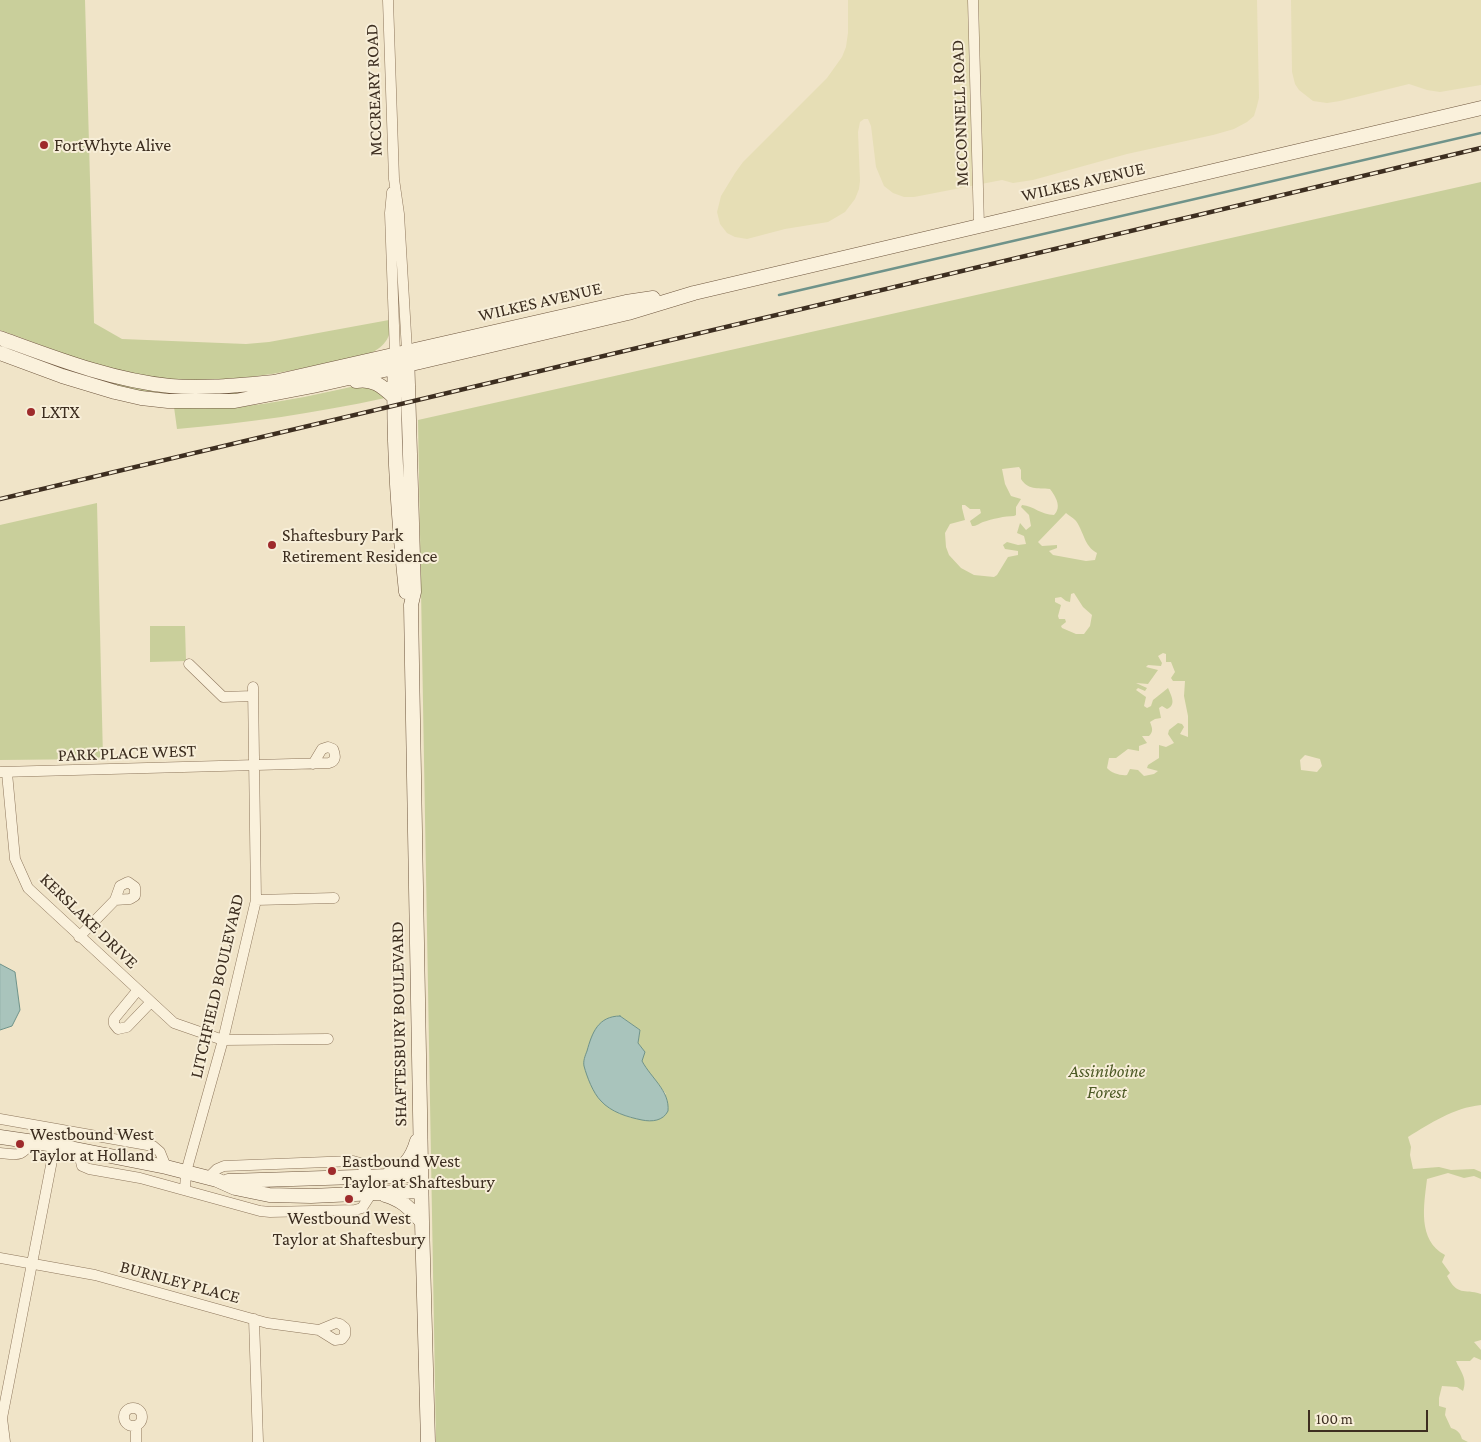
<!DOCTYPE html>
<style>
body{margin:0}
#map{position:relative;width:1481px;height:1442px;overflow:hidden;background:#f0e4c8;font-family:"Crimson Pro",serif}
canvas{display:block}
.scale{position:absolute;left:1308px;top:1410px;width:120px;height:22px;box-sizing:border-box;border:2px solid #3d2e20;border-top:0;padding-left:6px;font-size:15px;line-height:18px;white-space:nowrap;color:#3d2e20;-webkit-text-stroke:4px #f7eed8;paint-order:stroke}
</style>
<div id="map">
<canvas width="1481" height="1442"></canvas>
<div class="scale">100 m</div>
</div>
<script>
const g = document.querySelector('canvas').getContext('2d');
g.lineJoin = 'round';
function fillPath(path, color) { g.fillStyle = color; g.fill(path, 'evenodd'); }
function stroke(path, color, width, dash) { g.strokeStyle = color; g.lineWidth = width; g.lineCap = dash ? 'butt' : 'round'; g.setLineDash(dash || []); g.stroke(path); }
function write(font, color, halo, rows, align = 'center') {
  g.font = font + ' "Crimson Pro",serif'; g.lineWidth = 4; g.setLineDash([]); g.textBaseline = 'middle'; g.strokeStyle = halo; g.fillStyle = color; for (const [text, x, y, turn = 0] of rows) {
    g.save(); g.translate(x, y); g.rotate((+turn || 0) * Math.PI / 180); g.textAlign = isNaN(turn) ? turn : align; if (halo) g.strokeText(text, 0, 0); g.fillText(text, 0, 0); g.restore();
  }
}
fillPath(new Path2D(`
 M848,0H1257L1259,98L1257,106L1254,116L1247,122L1234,129L1213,135L1127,154L1033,180L1013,183L1002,180L914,197H904L893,193L884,186L876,167L871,126L868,119H864L860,122L858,132L860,181L859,189L855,199L845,212L828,222L785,229L747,239L735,237L727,233L720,224L717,212L721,196L735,173L743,162L827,78L842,57L846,47L848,33Z
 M1291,0H1481V85L1440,92L1427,90L1409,84L1340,101L1327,103L1313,101L1299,90L1295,84L1292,72Z`), '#e6deb5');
fillPath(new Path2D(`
 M0,0H85L94,323L122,339L246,344L269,342L389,320C393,336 385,346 371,353C295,370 220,390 141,376C93,367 46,346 0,330Z
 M1481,182V1105C1453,1108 1431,1123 1408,1137L1411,1147L1410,1155L1413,1169L1439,1167L1451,1170L1474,1169L1481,1172V1179L1474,1176L1464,1178L1448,1173L1427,1179C1424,1205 1417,1240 1445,1255L1442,1262L1450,1273L1447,1276C1458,1297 1463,1288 1481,1294V1340L1474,1342L1481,1350V1360L1474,1357L1470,1361H1456C1460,1371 1468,1378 1463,1391L1457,1387L1442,1386L1439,1398V1406L1446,1408L1445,1415L1451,1428C1457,1430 1460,1432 1462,1439L1468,1442H436L418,420ZM1019,467L1021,470V479C1028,490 1037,488 1050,489C1056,497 1062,507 1054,515C1041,515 1034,506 1022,505L1021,507L1029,515L1031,526L1026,530L1020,523L1017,533L1024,536L1026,544L1018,545L1007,542L1003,545L1005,549L1018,551V555L1008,557L997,575L994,577L974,575L961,568L949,555L946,547L945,533L950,524L965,520L962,508V505H965L970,509H980L981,513L970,521L972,526C977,526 978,524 983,522C992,519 1005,516 1014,516L1016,515V507L1021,499L1011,496L1005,484L1002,469ZM1066,513C1069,516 1074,518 1076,521C1084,532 1084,546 1097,553L1095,560L1086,561L1053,555L1049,551L1057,548V545L1042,546L1038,542ZM1074,593L1083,607L1092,615L1090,626L1084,634H1076L1062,628L1061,626L1066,622L1065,619H1059L1058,616L1061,605L1055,602V598L1061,597L1066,601L1070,602L1071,594ZM1163,653L1166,654V662H1171L1175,672L1171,678L1173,681H1185L1184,696L1188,716V737L1180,734L1184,727L1182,724L1178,723L1169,730L1168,734L1174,743L1166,747L1159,745V758L1148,765L1147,768L1158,771L1154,774L1144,776L1138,770L1130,769L1127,775C1121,776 1111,773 1107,768L1109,758H1116L1128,749L1139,751V746L1147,743L1142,736H1149C1154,731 1152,728 1150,722L1155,719L1161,718L1159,708L1162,706L1167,709C1177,705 1171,695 1168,688L1153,700L1151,706L1147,708L1144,706L1146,697L1136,690L1138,688L1145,691L1147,688L1136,683L1148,684L1158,670L1146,667L1148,665L1161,666L1162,663L1158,656ZM1305,755L1320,759L1322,766L1317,772L1301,770L1300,760ZM620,1016L640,1030L638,1043L642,1049V1061L646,1069L666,1094L632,1118C610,1111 602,1104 591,1084Z
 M0,343L73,370L261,388L249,394L183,397L118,388L0,349Z
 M364,384L380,392L385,398C316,413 247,423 177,429L174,407C238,413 301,398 364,384Z
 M97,503L103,759L0,760V525Z
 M150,626H185L186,661L150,662Z`), '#c9cf9b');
const water = new Path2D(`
 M0,964L15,972L20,1010L12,1026L0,1030Z
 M620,1016L640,1030L638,1043L645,1052L642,1061C651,1078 670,1091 668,1111C663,1121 652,1122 642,1120C627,1117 611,1112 601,1101C593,1093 587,1077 584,1066C583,1061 585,1056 587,1051C592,1033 598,1016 620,1016Z`);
fillPath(water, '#a9c4bc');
stroke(water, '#6f938a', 1);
stroke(new Path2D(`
 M779,295L1481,133`), '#6f938a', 2.5);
const street = new Path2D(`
 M388,0L394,179L399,214L407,351
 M973,0L979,226
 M392,192L390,213L395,354
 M189,664L223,697L253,696
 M1,772L329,763C336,761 336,756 333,749L328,747L322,749L313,764
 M7,773L15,859L28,888L174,1023L223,1040L328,1039
 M128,882L135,887V896L130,899L115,900L120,886Z
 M256,900L334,898
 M79,937L115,900
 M137,991L114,1019V1024L118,1029L127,1027L151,1002
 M0,1119L153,1146L160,1152L166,1167
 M78,1149L82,1166L89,1169L140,1178L260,1211L270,1212L355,1210L362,1208L371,1194
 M0,1153C19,1155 21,1157 33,1141
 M208,1178L217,1169L224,1166L353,1161L360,1163L370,1177
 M185,1190L186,1172L223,1040L256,900L253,687
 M0,1258L95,1275L267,1323L319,1330
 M254,1319L258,1442
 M336,1323L340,1324L345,1328V1335L342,1339L335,1340L319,1330Z
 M124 1417a9 9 0 1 1 18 0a9 9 0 1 1-18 0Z
 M136,1426V1442
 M5,1442L2,1418L55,1145`);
const secondary = new Path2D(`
 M0,338C55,358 111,380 170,386C204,389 239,385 274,382L626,302L653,298
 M407,351L414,592L411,605L412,664L422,1222L428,1442
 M0,353L62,376L115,392L141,398L168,401H235L313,386L420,362L628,313L694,293L1481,108
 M395,359C392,437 398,516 406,592
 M356,381C373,378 382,386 394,397
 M0,1137L55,1145L166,1167L217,1180L235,1188L269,1195L311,1196L421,1191
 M387,1175C404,1169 412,1158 417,1141
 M228,1181L421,1175
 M385,1195C403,1200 410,1209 422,1222`);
stroke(street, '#8d765c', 11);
stroke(secondary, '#6f573f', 15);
stroke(street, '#faf1dc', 10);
stroke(secondary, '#faf1dc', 14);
const rail = new Path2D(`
 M0,499L1481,148`);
stroke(rail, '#3d2e20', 4.5);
stroke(rail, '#f7eed8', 2.5, [8]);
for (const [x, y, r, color] of [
 [44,145,5,"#9e2a2b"],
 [31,412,5,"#9e2a2b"],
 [272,545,5,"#9e2a2b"],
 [20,1144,5,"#9e2a2b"],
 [332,1171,5,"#9e2a2b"],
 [349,1199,5,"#9e2a2b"]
]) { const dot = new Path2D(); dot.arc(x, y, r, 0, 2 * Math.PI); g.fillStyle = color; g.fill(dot); stroke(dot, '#f7eed8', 2); }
write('18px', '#3d2e20', '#f7eed8', [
 ["MCCREARY ROAD",374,90,-92],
 ["MCCONNELL ROAD",960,113,-92],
 ["WILKES AVENUE",1083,182,-13],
 ["WILKES AVENUE",540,302,-13],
 ["PARK PLACE WEST",127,753,-2],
 ["KERSLAKE DRIVE",89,921,44],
 ["LITCHFIELD BOULEVARD",217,986,-77],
 ["SHAFTESBURY BOULEVARD",399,1024,-91],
 ["BURNLEY PLACE",180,1282,15]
]);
write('18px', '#3d2e20', '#f7eed8', [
 ["FortWhyte Alive",54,145],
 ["LXTX",41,412],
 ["Shaftesbury Park",282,535],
 ["Retirement Residence",282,556],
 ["Westbound West",30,1134],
 ["Taylor at Holland",30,1155],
 ["Eastbound West",342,1161],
 ["Taylor at Shaftesbury",342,1182],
 ["Westbound West",349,1218,"center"],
 ["Taylor at Shaftesbury",349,1239,"center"]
], 'left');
write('italic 18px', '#4d5a26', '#f7eed8', [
 ["Assiniboine",1107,1071],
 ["Forest",1107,1092]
]);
</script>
